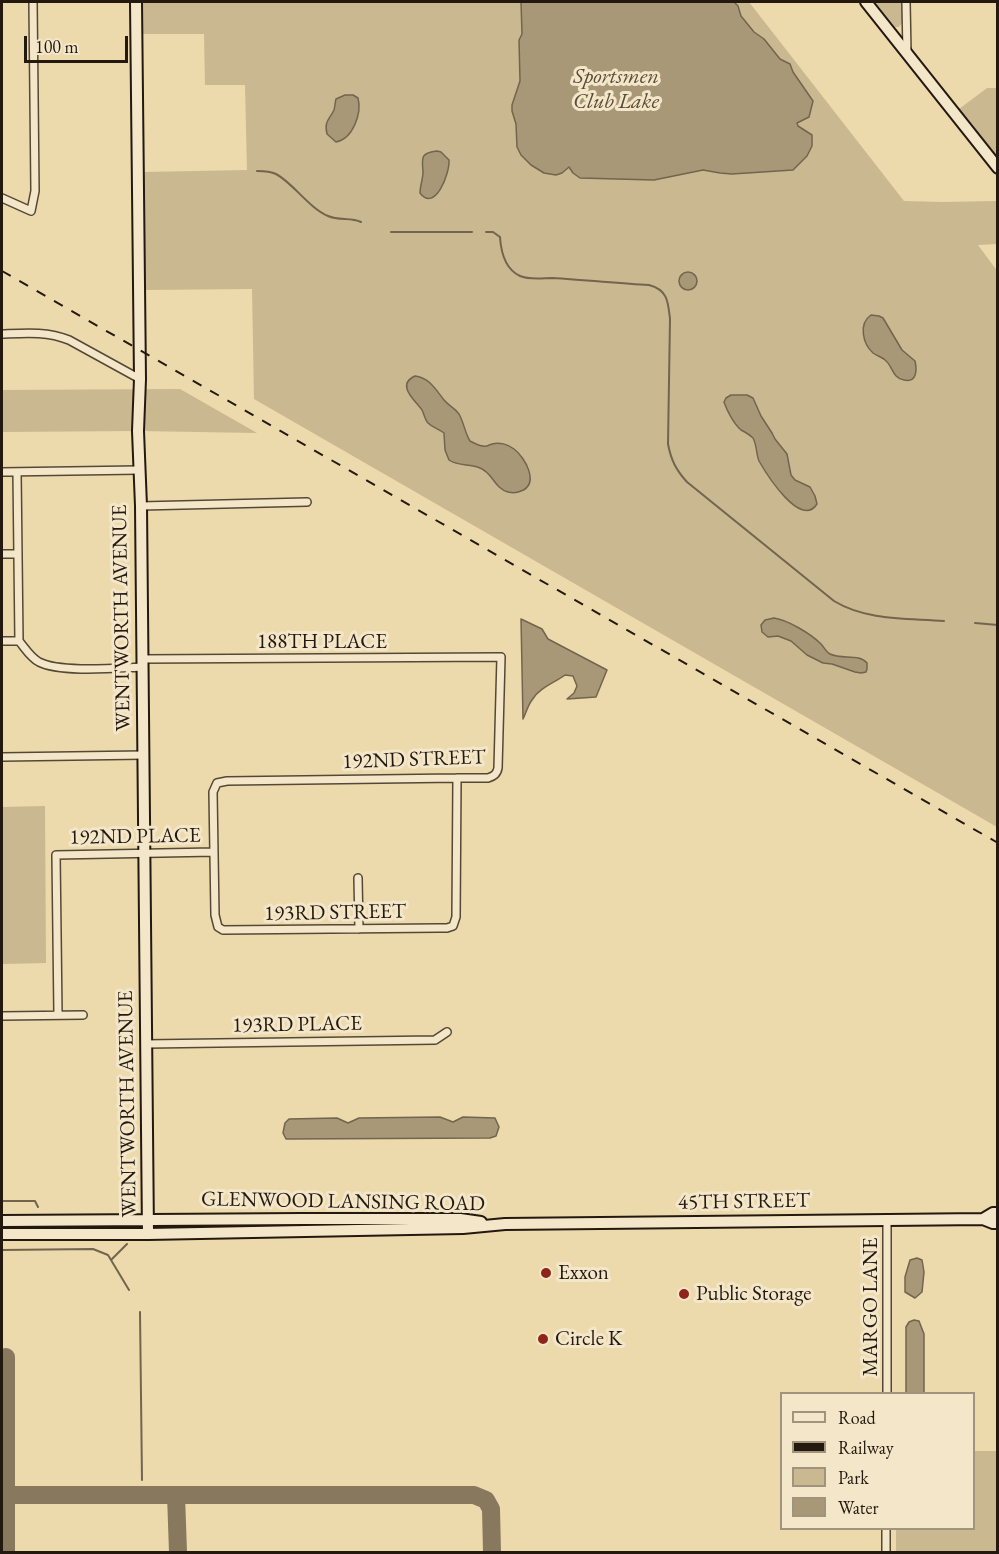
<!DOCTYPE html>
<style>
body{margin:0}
#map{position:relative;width:999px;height:1554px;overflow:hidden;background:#ecd9ac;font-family:"EB Garamond",serif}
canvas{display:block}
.frame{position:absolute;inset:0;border:3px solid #23190f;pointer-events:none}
.legend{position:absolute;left:780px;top:1392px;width:195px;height:138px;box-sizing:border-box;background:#f3e6c9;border:2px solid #a0947f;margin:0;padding:8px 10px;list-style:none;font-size:18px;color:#23190f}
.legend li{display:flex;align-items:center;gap:12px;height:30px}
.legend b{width:30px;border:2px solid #a0947f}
.scale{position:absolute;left:24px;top:36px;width:104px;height:27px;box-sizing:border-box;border:3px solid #23190f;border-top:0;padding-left:8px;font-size:18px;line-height:21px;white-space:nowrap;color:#23190f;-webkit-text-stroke:4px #f3e6c9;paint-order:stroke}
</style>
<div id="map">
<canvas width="999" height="1554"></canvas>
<div class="frame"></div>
<ul class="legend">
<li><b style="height:8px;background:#f3e6c9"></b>Road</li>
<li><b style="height:8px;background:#23190f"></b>Railway</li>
<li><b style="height:16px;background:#cab891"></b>Park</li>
<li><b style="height:16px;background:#a89877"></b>Water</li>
</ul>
<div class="scale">100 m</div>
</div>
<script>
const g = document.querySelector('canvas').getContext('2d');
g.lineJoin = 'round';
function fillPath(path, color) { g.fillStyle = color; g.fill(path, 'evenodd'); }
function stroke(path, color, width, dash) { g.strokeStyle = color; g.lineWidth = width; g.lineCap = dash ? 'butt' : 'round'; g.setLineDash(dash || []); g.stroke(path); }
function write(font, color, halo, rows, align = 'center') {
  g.font = font + ' "EB Garamond",serif'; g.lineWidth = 6; g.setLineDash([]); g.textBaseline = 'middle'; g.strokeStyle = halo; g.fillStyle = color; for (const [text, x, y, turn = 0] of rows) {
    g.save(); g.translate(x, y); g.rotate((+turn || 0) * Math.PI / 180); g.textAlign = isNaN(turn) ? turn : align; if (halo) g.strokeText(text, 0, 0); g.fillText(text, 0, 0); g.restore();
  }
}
fillPath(new Path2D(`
 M142,2H749L904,201L942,202L997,201V244L978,245L998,272L997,827L254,399L252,289L144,290L143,172L247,170L245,85H205L204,34H143Z
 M875,2H902V23L899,27H895Z
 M987,88H997V158L959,109Z
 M180,389L257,433L138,431L2,432V390Z
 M45,806L46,963L2,964V807Z
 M974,1451H997V1552H896V1529L974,1528Z`), '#cab891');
const water = new Path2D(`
 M521,2H734L738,6L741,16L754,32L764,39L780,59L790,64L793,72L813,101L809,117L797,123L798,126L812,135V146L807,156L793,170L732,174L720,173L703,170L654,180L580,178L573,173L569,167L562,173L556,175L544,173L531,165L521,155L517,147L516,124L512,111V105L520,81L519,40L522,34Z
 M345,95H353L358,98C362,113 353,139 336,142L327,134C324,121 329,120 334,110C335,106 335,103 336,99Z
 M437,151L441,152L449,160C450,173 435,213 420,193C420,186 423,179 423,172C422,158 420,153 437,151Z
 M679 281a9 9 0 1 1 18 0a9 9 0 1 1-18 0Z
 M871,315L879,316L883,318L902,350L915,361C917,370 917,383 904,380C892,378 893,366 885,360C882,357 877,356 873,353C863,344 858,324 871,315Z
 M415,376C430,378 436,390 444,400C449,406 455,408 459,414C464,423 465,433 470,441C474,443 479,446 483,446C488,447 488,445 492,444C499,442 508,444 514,449C525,457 540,484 521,491C517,493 512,493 508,492C495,489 492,472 480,468C470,463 459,467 449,460L445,450L444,433C439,429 433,428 428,423C425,420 424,414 422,410C416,401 395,385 415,376Z
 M731,395H747L753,398L761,416L772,433L775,439L787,454L791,475L795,480L810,487L815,496L817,504C801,529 767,475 759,461C756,454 757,445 753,438C750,435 745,432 741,430C734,424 727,411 724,402L726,398Z
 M774,618C788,620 811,634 821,644C824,647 826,652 830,654C842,660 859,653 867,663V669L866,672L861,673L855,672L832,664L823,663L807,655L791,641L778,636L768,637L762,632L761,625L765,620Z
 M521,619L542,629L548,639L607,670L596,697L567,699L574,693L577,686L573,676L565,675C554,683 539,688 532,700C528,705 526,713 523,719Z
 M440,1117L453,1122L463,1117L495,1118L499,1127L496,1136L490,1138L286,1139L283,1133L285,1123L289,1119L337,1118L348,1123L359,1118Z
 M917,1258L922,1260L924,1272L922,1292L915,1298L905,1292V1277L910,1260Z
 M914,1320L919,1321L924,1334V1393H906V1327L909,1322Z`);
fillPath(water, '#a89877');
stroke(water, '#73654d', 1.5);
stroke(new Path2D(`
 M257,171C263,171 270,171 276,174C293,183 309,208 328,216C339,221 351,217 361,222
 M391,232H472
 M486,232H493L500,237C501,253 505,269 520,276C529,280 543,278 552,278C585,280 617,283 649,285C668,290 668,302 670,319L668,444C671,460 676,470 687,482L834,601C867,621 907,618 944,621
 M975,623L998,625
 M2,1201H35L38,1207
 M2,1250L93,1249L108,1255L129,1290
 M112,1259L127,1244
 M140,1312L142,1480`), '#73654d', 2);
stroke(new Path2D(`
 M2,1495H474L486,1500L491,1509L492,1552
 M176,1495L178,1552
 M6,1552V1357`), '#88795e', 18);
const street = new Path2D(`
 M906,2L907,53
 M2,198L31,211L35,191L33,2
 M2,334C25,333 47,331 69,340L140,379
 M2,472L139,470
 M17,472L19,641
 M141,506L307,502
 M2,554H18
 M2,641H19C25,648 30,657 39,662C60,673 117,668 143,667
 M143,659L501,657L498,768C497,774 494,776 488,778H457L227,781L217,783L213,792L215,915L218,927L223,930L439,928H447L453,926L456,917L457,778
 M2,757L144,755
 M358,878L359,929
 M58,1015L56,855L214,852
 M2,1016L83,1015
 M146,1044L435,1040L447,1032
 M887,1394V1220
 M886,1552V1528`);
const secondary = new Path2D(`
 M136,2L140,379L138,431L141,506L148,1234
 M866,2L998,168
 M983,1219L993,1213H998
 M2,1221L302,1219H460L481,1222
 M2,1234H148L463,1228L505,1224L983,1219L993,1223H998`);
stroke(street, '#554936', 10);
stroke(secondary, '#23190f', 14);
stroke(street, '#f3e6c9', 7);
stroke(secondary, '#f3e6c9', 10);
stroke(new Path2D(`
 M2,271L998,843`), '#23190f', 2, [10, 10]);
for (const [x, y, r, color] of [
 [546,1273,6,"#8f2418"],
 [684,1294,6,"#8f2418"],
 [543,1339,6,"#8f2418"]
]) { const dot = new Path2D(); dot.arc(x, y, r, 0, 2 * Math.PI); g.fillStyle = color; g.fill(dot); stroke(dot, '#f3e6c9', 2); }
write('21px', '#23190f', '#f3e6c9', [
 ["WENTWORTH AVENUE",122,618,-91],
 ["188TH PLACE",322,642],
 ["192ND STREET",414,760,-2],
 ["192ND PLACE",135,837,-1],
 ["193RD STREET",335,913,-1],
 ["193RD PLACE",297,1025,-1],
 ["WENTWORTH AVENUE",128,1104,-91],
 ["GLENWOOD LANSING ROAD",343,1202,1],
 ["45TH STREET",744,1202,-1],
 ["MARGO LANE",871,1307,-90]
]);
write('21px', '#23190f', '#f3e6c9', [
 ["Exxon",558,1273],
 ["Public Storage",696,1294],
 ["Circle K",555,1339]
], 'left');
write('italic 22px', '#584c39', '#f3e6c9', [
 ["Sportsmen",616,77],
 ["Club Lake",616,102]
]);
</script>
